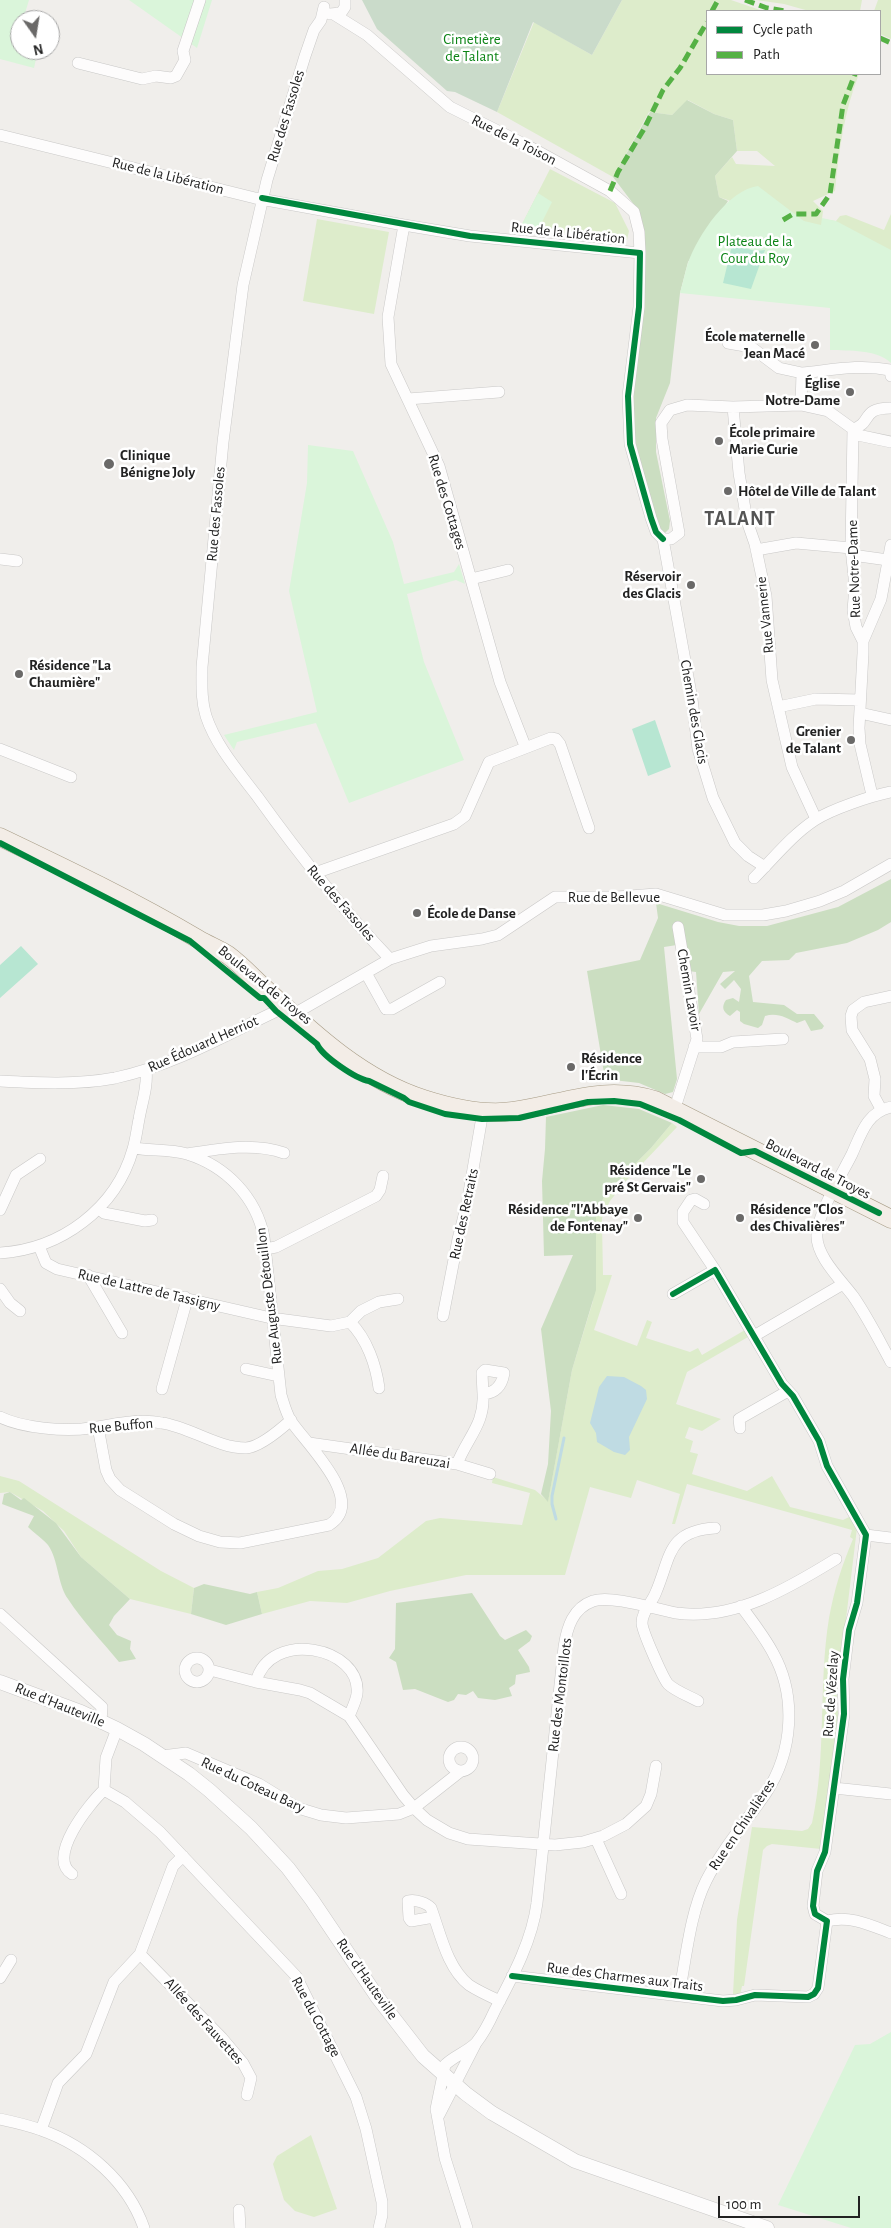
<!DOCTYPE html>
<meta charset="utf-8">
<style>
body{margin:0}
#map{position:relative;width:891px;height:2228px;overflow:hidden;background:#f0eeeb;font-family:"Alegreya Sans",sans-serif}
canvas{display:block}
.legend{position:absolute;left:706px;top:10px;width:175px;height:65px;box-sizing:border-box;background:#fff;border:1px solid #a7a7a7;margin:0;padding:6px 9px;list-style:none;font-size:15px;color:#222}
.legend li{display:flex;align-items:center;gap:10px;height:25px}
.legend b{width:25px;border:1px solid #a7a7a7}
.north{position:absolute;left:10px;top:10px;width:50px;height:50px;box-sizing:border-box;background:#fff;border:1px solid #a7a7a7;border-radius:50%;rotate:167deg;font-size:14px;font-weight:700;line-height:20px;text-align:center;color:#222}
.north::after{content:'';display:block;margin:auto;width:18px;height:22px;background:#6a6968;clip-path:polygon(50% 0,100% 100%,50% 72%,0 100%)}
.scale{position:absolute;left:718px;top:2196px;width:142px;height:22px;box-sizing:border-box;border:2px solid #222;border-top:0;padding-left:6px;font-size:15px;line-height:18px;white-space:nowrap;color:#222;-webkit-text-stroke:4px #fff;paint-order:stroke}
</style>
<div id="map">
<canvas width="891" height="2228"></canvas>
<ul class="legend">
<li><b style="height:6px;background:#00873e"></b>Cycle path</li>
<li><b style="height:6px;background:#55b145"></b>Path</li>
</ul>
<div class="north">N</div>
<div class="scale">100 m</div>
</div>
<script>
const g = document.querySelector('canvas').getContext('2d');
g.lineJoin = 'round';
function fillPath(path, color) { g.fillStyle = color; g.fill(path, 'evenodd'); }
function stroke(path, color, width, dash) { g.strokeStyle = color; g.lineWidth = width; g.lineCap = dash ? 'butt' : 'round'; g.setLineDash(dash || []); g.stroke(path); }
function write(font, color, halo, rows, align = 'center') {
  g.font = font + ' "Alegreya Sans",sans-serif'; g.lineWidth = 5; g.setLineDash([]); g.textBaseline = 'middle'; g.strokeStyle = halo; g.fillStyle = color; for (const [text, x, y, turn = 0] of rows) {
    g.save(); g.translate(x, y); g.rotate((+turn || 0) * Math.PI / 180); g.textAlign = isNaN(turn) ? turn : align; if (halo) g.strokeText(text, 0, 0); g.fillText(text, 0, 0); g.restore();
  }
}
fillPath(new Path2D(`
 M622,0H731L763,11H707V74H859C844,112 839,150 835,191L813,201L823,211L822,219L836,221L840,216L846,215L884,230L891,214V257L719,197L715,176L732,157L736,164L775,166L757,151H737L733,120L714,114L688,100L672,115L649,112L613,177L497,112L534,22L592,55Z
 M756,0H862L860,11H809L784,4Z
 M878,0H891V39L880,34V11H874Z
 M550,169L615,203L629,231L627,240L520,228Z
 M317,219L389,232L374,314L303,301Z
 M672,1123L677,1127L625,1182L610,1201L602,1218V1224L603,1275H612L594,1330L637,1346L647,1320L652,1322L646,1338L690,1352L698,1348L702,1355L745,1330L748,1337L687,1372L676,1404L721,1419L702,1431L689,1427L685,1438L693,1441L690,1452L698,1454L692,1474L747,1491L772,1476L790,1507L843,1520L851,1516L857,1528L835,1710L839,1711L821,1849L772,1844L767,1846L763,1850L744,1986H742L740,1995L733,1994L737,1920L752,1827L802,1831L808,1829L812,1823C827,1755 818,1686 829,1618C834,1590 842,1565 853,1539L850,1537L852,1530L687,1484L675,1524H672L680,1494L637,1480L631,1498L590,1487L565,1575H466L390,1591L347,1603L310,1601L262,1614L257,1592L278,1588L318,1571L342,1569L378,1558L426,1521L440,1518L522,1525L530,1493L492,1483L493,1477L535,1490L548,1501L572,1370L593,1301L596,1213L606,1193L651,1148Z
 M0,1476L19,1481L161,1571L194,1588L191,1614L130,1599L81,1557L64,1531L43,1511L10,1492L0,1493Z
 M311,2135L337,2209L314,2217L295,2211L284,2200L273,2164L277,2156Z`), '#ddeccb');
fillPath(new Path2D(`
 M687,100L714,114L733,120L737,151L715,176L719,197L728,201L688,262L680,293L670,383L656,418V452L670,521L669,529L665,533L660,529L639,462L632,422V397L643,314L635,206L613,177L650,112L672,115Z
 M891,879V922L878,930L847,943L796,953L789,960L762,961L749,976L753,1002L784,1005L797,1014H814L824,1026L822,1029L811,1031L805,1020L797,1023C787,1018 777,1012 765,1016L762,1025L758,1028L744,1024L740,1021V1012L737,1010L730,1016C723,1012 721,1007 726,1000L733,998L739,1002L741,989L734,980L725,989L720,984L735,971L723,972L699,1014L696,972L688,971L677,945L664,947L677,1079L673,1092L665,1094L639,1083L605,1079L587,971L640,960L658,918L656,903L718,922L739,926H767L838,907Z
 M603,1105L639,1109L672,1123L651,1148L606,1193L596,1213V1290L572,1370L548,1502L541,1494L548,1464L551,1411L541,1329L573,1255L544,1256L542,1181L545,1149L546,1117Z
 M10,1492L21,1500L24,1498L56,1523L81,1557L130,1599L114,1616L109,1625L117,1635L131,1641L130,1649L136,1659L119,1662C102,1641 83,1622 68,1599C57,1583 59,1561 48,1545C43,1539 34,1533 28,1527L34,1516L2,1504L4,1494Z
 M204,1584L250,1594L257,1592L262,1614L226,1625L191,1614L194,1588Z
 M472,1593L500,1636L505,1640L526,1630L532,1636L530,1641L518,1650L529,1667L530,1672L516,1675L515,1684L509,1688L512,1696L495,1700L478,1698L473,1691L466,1695L458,1694L454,1700L448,1702L415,1689L403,1690L396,1662L389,1658L395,1649L396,1603Z`), '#cbdec1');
fillPath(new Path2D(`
 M362,0H622L592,55L533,22L497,112L455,92L447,91L377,29Z`), '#cadbca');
fillPath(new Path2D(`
 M0,0H29L23,20H20V50H38L34,68L0,59Z
 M129,0H212L197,48Z
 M758,186L804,221L821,225L822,218L836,221L891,250V363C877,349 849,351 830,350V308L680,293C683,283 685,272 688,263C698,235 728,190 758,186Z
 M538,193L552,202L538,230L520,228Z
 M308,445L353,451L393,542L404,584L454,572L459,564L465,584L456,580L407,594L424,662L464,760L349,803L316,723L237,742L234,750L224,735L317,712L289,591L307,483Z
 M891,2032V2228H851L778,2205L855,2045L870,2044Z`), '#daf5da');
fillPath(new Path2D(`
 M732,245L756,251L765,250L751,289L723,283Z
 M655,720L671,767L648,776L632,729Z
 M21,946L38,964L0,998V965Z`), '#b7e6d2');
fillPath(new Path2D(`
 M607,1376L624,1377L641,1386L646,1390L647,1399L629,1437L630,1450L625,1455L614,1452L597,1442L596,1433L590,1423L599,1387Z`), '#bfdbe3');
stroke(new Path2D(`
 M556,1519L552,1504V1496L564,1438`), '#bfdbe3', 3);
const minor = new Path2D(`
 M324,7L321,20L314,30L305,56L267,180L243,285L223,442L202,667C202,684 201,700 206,716C216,746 238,771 257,796C298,853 341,908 390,959
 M330,14L341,13L345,7V0
 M335,15L367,35L450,107L530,147L610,191L634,212L639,232L640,253L639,307L628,396L630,444L651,518L656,532L663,539
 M78,63L142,79L156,76L171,78L176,76L185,60L183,51L200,0
 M0,135L255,198L404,225L470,236L640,253
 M404,225L388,317L391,364L439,466L500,682L525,746
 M728,343L751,347L779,368L802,373
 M408,399L499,392
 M801,405L802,373C832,370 860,364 890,370L891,376
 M733,407L739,473L747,521L755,544L766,596L772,680L792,767L816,819
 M853,429L851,548L855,587L853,610L856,627L863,641V653L859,728L860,744L872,795
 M853,434L891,442
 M663,539H671L679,533L662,439L661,423L670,410L687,405L733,407L801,405L828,411L853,429C873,423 860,408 891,408
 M663,539L692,699L698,749L713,798L735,843L748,856L765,867
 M756,550L796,543L851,548
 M852,555L888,560
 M0,559L17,561
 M471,579L508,570
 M863,641L881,599L891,545
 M778,707L816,699L860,700
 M860,713L891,720
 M0,749L71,777
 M315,873L454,824L465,816L489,762L551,738L556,739L560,744L589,828
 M754,878C774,858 792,835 815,820C832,809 871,796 891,792
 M366,973L386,1009H392L440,982
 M294,1014L390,959L431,946L482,939L498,935L555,897H617L656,894L725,915H763L786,911L820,901L844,891L891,864
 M694,1047H721L733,1042L783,1039
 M0,1081C38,1083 78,1085 115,1078C176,1065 229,1033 285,1007
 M891,1107C867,1112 861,1134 852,1154C842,1174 818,1213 817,1234C815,1255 841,1280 853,1296C867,1316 879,1340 891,1362
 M881,1109L874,1096L875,1079L870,1059L852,1030L851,1016L853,1010L864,1002L891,996
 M674,1111L697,1039L678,927
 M187,1154C217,1149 254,1142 284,1153
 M704,1204L695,1199L691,1200L683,1212V1222L715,1270
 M99,1209L104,1213L145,1221L152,1220
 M0,1210L16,1175L40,1159
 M39,1246L46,1263L57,1269L271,1318L331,1326L350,1322L361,1311L379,1302L398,1299
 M265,1249L276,1247L376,1196L380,1190L383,1176
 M0,1253C61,1249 116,1209 133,1149C136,1139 137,1129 139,1119C142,1102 148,1086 146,1070
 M88,1275L122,1333
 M0,1289L10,1303L20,1311
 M443,1316L458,1239L467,1204L483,1111
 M350,1322C367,1339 376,1365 379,1388
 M754,1336L843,1284
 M246,1369L278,1376
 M485,1370L504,1373C502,1385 496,1393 483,1394L482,1373Z
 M162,1389L186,1303L185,1297
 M0,1417C22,1428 66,1432 90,1428C114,1425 138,1418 162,1423C190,1427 217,1448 246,1448C260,1447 281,1429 291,1420
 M98,1427L106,1470L110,1479L120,1490L174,1524L199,1536L220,1542L240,1543L329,1525C368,1501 306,1444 291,1421C286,1413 284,1404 281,1395L264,1237C256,1197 226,1166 187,1154C170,1149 151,1151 134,1148
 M740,1428L739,1419L788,1391
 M309,1443L457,1464L490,1474
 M457,1464C467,1438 485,1424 483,1394
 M866,1535L891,1538
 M0,1614L102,1707L101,1721
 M185 1670a12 12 0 1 1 24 0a12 12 0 1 1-24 0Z
 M210,1670L256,1682L300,1690L310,1693L349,1716L403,1795L414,1808L427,1820L449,1833L468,1839L555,1845L583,1842L603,1836L626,1824L646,1806L651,1794L656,1766
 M256,1682C270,1628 362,1647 357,1694C356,1701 352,1709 349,1716
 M698,1701C689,1696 675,1691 668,1684C663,1678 642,1631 642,1623C642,1611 652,1603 656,1592C671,1557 667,1531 715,1528
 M117,1729L106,1758L104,1790L125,1802L160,1832L296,1976L356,2097L366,2129L382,2202V2215L379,2228
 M449 1759a12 12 0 1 1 24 0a12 12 0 1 1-24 0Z
 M162,1756L186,1753L259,1784L298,1808L321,1815L346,1818L399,1814L414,1808L461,1771
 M834,1788L891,1794
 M596,1839L621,1894
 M72,1874C46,1857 90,1803 104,1790
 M434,1917L411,1921L409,1918L408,1901C415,1899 427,1903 431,1908C440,1932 447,1968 469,1985C478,1991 489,1996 500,2001
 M827,1921C850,1915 870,1925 891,1933
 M140,1954L222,2038L243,2063L251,2078L247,2095
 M512,1976L723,2001L736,2000L755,1995L808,1997L814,1994L818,1988L827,1921L815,1914L813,1906L817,1871L825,1852L844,1714L843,1679L849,1630L857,1603L866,1535L827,1466L819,1441L793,1396L782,1384L715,1270L673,1294
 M0,1978L11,1960
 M679,1994C686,1959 690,1913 706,1881C722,1849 746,1822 766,1793C793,1752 797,1696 773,1653C764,1636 752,1621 741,1606
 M439,2115L475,2045
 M0,2119C14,2122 28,2125 41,2130C87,2146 128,2182 144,2228
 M41,2130L58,2083L86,2054L114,1982L140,1954L173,1866L183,1856
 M239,2210L240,2228
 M467,2228L445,2158L436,2109L445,2065C454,2056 467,2052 476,2043C484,2033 490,2021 495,2010C513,1976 532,1941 537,1903L564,1647C567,1627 573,1608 593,1601C612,1595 655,1609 676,1613C734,1621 789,1588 836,1559`);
const tertiary = new Path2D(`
 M0,1682L81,1712L117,1729L144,1744L189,1774L209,1790L251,1828L288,1868L312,1900L378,1998L423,2056L465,2093L492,2113L575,2161L767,2228`);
const primary = new Path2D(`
 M0,837C67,869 134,901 198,939C208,945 219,949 228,955C243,966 256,981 270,993C315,1035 364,1080 424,1099C452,1108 484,1115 513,1111C564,1104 602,1084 655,1100L891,1219`);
stroke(minor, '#c9c8c7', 12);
stroke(tertiary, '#c9c8c7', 15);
stroke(primary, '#a79c86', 19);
stroke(minor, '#fdfcfc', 11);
stroke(tertiary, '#fdfcfc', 14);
stroke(primary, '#f3ede7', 18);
stroke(new Path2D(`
 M745,0L767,8L785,11
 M712,11L718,0
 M880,38L891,43
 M610,191L618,172L644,129L663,90L680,68L707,22
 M783,220L793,214H816L830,194L843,105L855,74`), '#55b145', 5, [10, 5]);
stroke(new Path2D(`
 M262,198L470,236L640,253L639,307L628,396L630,444L651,518L656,532L663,539
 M0,843L190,941L260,998H264L276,1011L317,1044C322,1056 356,1079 369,1081L404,1098L409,1102L445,1114L482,1119L519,1118L588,1102L614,1101L640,1104L679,1120L741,1153L755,1151L879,1213
 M512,1976L723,2001L736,2000L755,1995L808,1997L814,1994L818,1988L827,1921L815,1914L813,1906L817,1871L825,1852L844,1714L843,1679L849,1630L857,1603L866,1535L827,1466L819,1441L793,1396L782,1384L715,1270L673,1294`), '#00873e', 6);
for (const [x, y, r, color] of [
 [815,345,5,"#6a6968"],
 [850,392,5,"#6a6968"],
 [719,441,5,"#6a6968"],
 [109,464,6,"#6a6968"],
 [728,491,5,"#6a6968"],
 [691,585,5,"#6a6968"],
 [19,674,5,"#6a6968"],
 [851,740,5,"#6a6968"],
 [417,913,5,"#6a6968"],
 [571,1067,5,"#6a6968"],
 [701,1179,5,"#6a6968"],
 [638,1218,5,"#6a6968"],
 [740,1218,5,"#6a6968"]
]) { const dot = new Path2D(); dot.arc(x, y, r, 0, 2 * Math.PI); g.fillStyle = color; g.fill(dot); stroke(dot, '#fff', 2); }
write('15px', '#0c8416', '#fff', [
 ["Cimetière",472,39],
 ["de Talant",472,56],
 ["Plateau de la",755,241],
 ["Cour du Roy",755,258]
]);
write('15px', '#222', '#fff', [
 ["Rue des Fassoles",286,116,-73],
 ["Rue de la Toison",514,140,27],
 ["Rue de la Libération",168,176,14],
 ["Rue de la Libération",568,233,6],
 ["Rue des Cottages",447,502,73],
 ["Rue des Fassoles",216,514,-85],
 ["Rue Notre-Dame",854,569,-92],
 ["Rue Vannerie",765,615,-96],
 ["Chemin des Glacis",694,712,80],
 ["Rue de Bellevue",614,897],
 ["Rue des Fassoles",341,903,49],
 ["Boulevard de Troyes",265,985,39],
 ["Chemin Lavoir",689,990,80],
 ["Rue Édouard Herriot",203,1044,-24],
 ["Boulevard de Troyes",818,1169,27],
 ["Rue des Retraits",464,1214,-78],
 ["Rue de Lattre de Tassigny",149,1290,13],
 ["Rue Auguste Détouillon",269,1296,-97],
 ["Rue Buffon",121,1426,-5],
 ["Allée du Bareuzai",400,1456,9],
 ["Rue de Vézelay",831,1694,-86],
 ["Rue des Montoillots",560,1695,-83],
 ["Rue d'Hauteville",60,1705,22],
 ["Rue du Coteau Bary",253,1785,25],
 ["Rue en Chivalières",742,1825,-56],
 ["Rue des Charmes aux Traits",625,1977,7],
 ["Rue d'Hauteville",367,1979,55],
 ["Rue du Cottage",316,2017,62],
 ["Allée des Fauvettes",204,2021,48]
]);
write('bold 15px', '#222', '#fff', [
 ["École maternelle",805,336,"right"],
 ["Jean Macé",805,353,"right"],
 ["Église",840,383,"right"],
 ["Notre-Dame",840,400,"right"],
 ["École primaire",729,432],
 ["Marie Curie",729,449],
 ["Clinique",120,455],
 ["Bénigne Joly",120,472],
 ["Hôtel de Ville de Talant",738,491],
 ["Réservoir",681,576,"right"],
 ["des Glacis",681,593,"right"],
 ["Résidence \"La",29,665],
 ["Chaumière\"",29,682],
 ["Grenier",841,731,"right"],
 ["de Talant",841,748,"right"],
 ["École de Danse",427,913],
 ["Résidence",581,1058],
 ["l'Écrin",581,1075],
 ["Résidence \"Le",691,1170,"right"],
 ["pré St Gervais\"",691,1187,"right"],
 ["Résidence \"l'Abbaye",628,1209,"right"],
 ["de Fontenay\"",628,1226,"right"],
 ["Résidence \"Clos",750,1209],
 ["des Chivalières\"",750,1226]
], 'left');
g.letterSpacing = '1px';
write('bold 20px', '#555', '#fff', [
 ["TALANT",740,519]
]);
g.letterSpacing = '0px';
</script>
